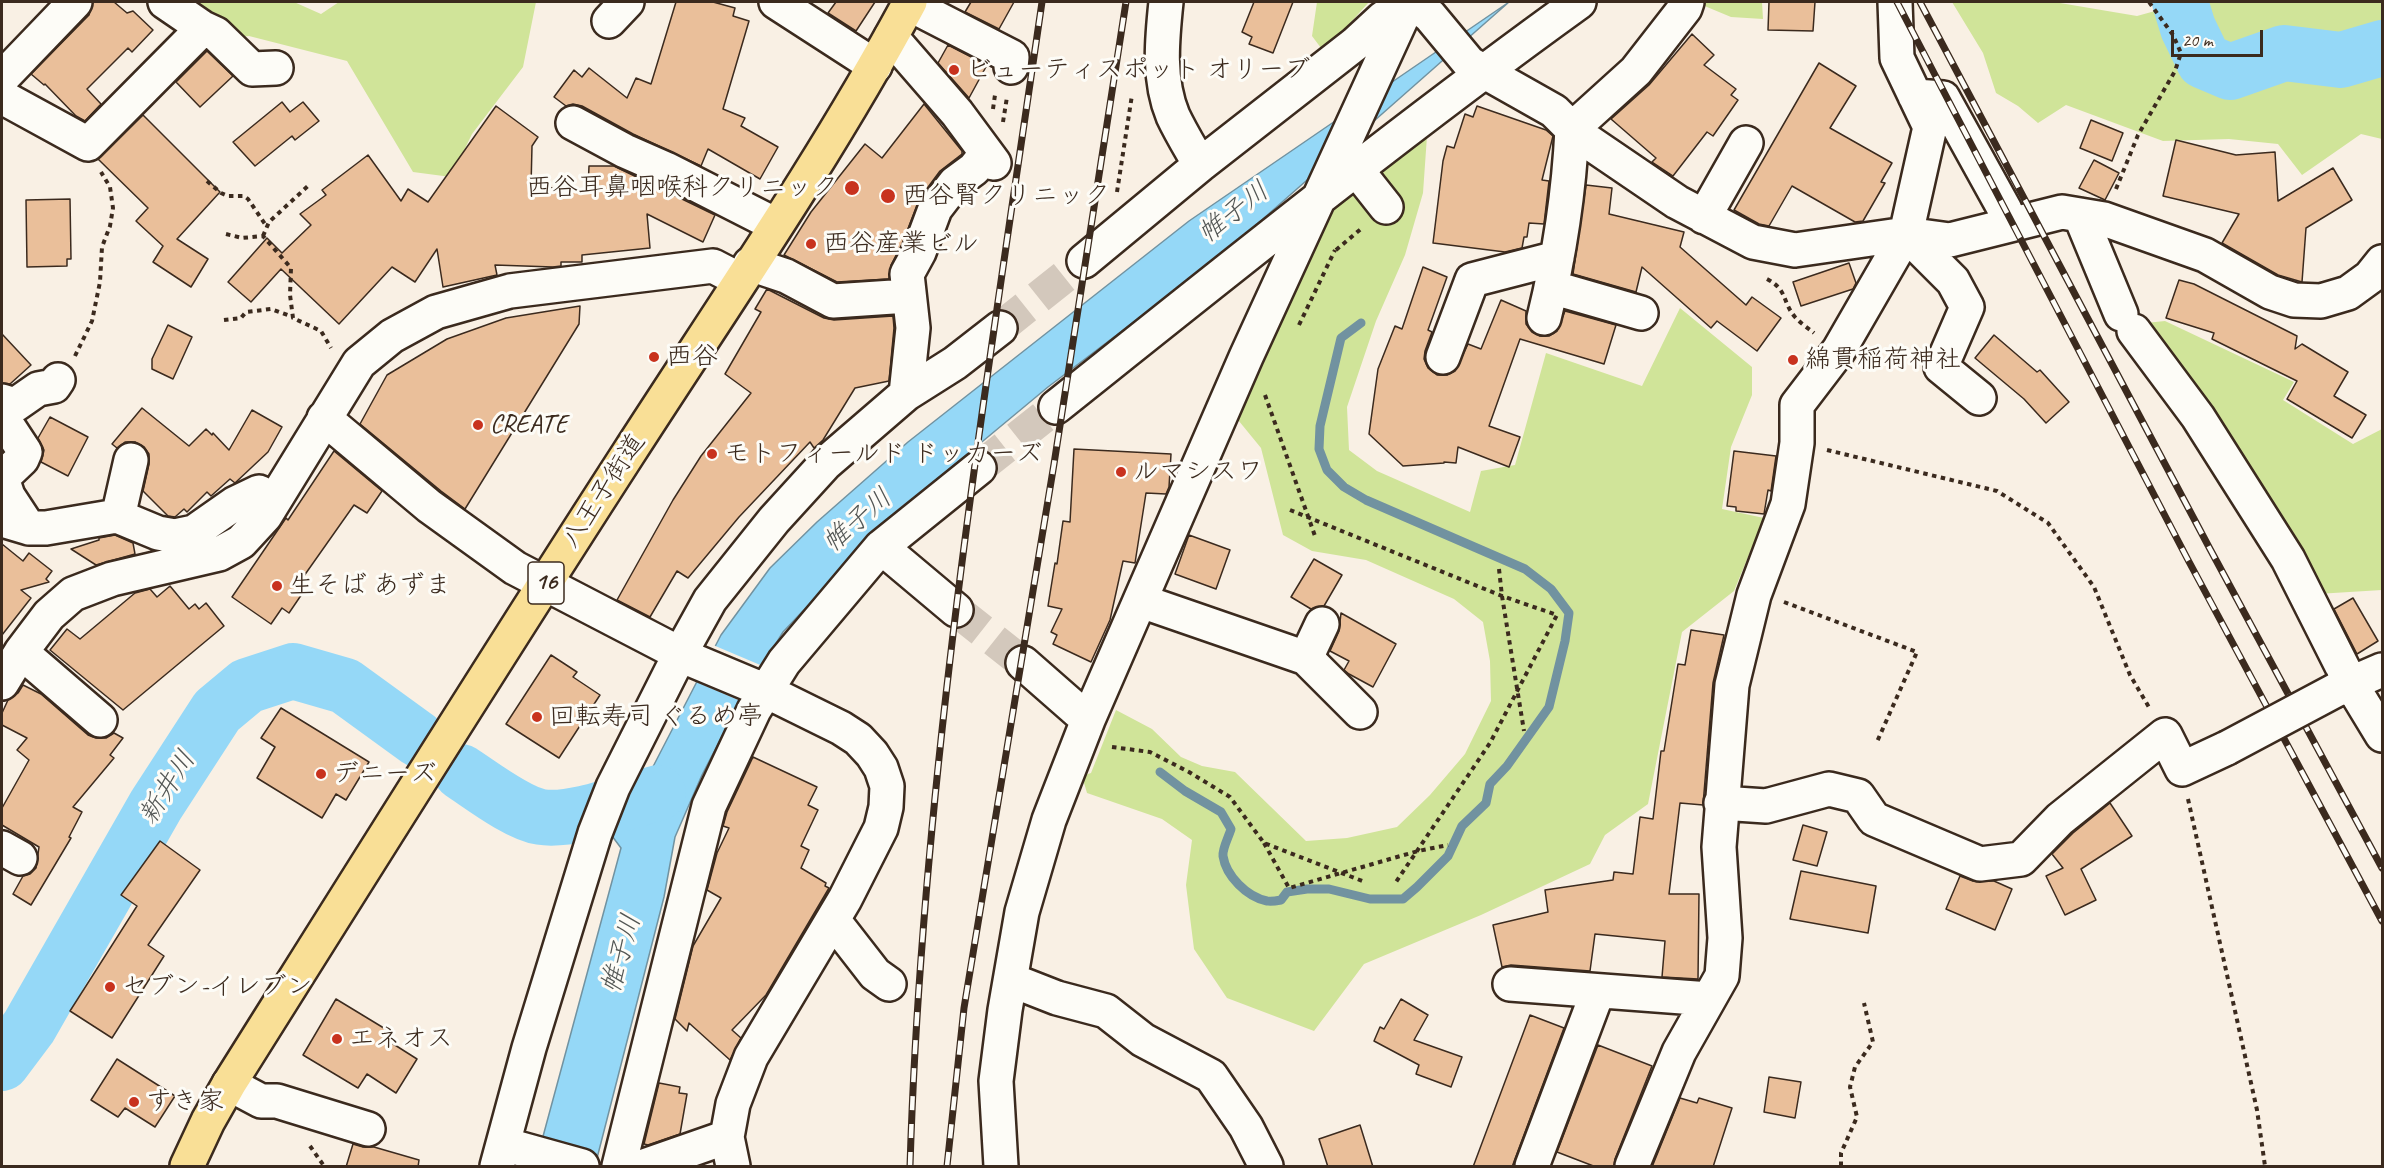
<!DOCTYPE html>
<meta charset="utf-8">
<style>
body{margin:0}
#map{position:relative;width:2384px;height:1168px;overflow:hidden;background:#f9f0e4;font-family:Caveat,sans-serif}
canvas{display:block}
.frame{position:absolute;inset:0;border:3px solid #3b2a1e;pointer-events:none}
.scale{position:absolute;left:2171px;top:30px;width:92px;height:27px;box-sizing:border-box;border:3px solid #3b2a1e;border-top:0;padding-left:8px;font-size:18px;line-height:21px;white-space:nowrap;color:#3b2a1e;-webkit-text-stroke:4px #fdfcf7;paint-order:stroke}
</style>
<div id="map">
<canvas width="2384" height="1168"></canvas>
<div class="frame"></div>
<div class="scale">20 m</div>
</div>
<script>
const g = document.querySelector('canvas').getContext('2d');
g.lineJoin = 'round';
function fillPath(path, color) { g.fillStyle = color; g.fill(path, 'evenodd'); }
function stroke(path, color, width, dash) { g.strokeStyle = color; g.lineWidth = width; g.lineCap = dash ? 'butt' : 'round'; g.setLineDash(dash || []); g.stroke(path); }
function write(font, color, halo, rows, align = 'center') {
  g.font = font + ' Caveat,"Klee One",sans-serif'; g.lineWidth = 6; g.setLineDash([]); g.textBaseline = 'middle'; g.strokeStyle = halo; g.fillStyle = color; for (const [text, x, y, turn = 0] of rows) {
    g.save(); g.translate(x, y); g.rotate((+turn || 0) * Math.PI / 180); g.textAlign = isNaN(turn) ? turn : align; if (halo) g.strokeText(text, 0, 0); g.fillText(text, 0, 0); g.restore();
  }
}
fillPath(new Path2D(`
 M145,2H294L321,14L339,2H536L523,67L472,134L451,177L413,172L347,61L249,36L206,41L177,34Z
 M1317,2H1369L1324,52L1312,36Z
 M1695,2H1762L1763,19L1731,17Z
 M1952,2H2054L2137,16L2155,11L2158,2H2382V139L2361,134L2302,175L2278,144L2229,139L2163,141L2066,105L2038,123L2018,106L1996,93L1983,53Z
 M1427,136L1423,193L1405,255L1376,321L1347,407L1349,450L1377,471L1470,512L1481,471L1515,465L1546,353L1642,386L1680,308L1752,367V395L1731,447L1722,509L1764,518L1734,591L1682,632L1648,804L1605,835L1590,864L1481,915L1364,964L1314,1031L1227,998L1194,949L1186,885L1192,840L1162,819L1087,793L1082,776L1091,773L1116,710L1152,729L1181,757L1202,766L1235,772L1306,841L1347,838L1397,827L1430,795L1465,754L1491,701L1490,661L1483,622L1454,599L1366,560L1312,551L1283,535L1261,448L1234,415L1328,209Z
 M2165,321L2294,382L2283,400L2353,444L2382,429V590L2317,594L2146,323Z`), '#d0e499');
const water = new Path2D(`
 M1509,2L1222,255L1048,387L912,500L887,522L783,632L737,707L702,775L675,837L664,897L595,1166H535L621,848L609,832L627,784L643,786L721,635L770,568L817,522L908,442L1189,221Z`);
fillPath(water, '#95d8f7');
stroke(water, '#7192a0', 1.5);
fillPath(new Path2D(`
 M713,645L765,667L743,702L694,681Z`), '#f9f0e4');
stroke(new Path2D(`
 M1160,772L1185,791L1221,812L1231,829C1229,836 1222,849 1223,856C1226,876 1247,897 1267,901C1271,902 1276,901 1281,900L1287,892L1307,889H1329L1370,899H1403L1417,887L1448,856L1462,826L1486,803L1490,784L1507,766L1549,707L1565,641L1569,613L1551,589L1525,569L1366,500L1344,487L1327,470L1319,449L1320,426L1341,338L1361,323`), '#7192a0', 9);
stroke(new Path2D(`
 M2180,2L2188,28L2204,61L2230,72L2284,53L2341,60L2382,48
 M461,772C481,785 517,813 541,817C572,822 627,801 658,793
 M2,1063L29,1027L156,805L217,711L247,686L293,671L345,686L418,739`), '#95d8f7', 56);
const building = new Path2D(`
 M93,2H114L127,13L133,11L153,30L132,52L128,48L87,89L101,104L85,121L76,116L45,84L44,85L31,74L89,15Z
 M676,2H713L735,8L733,16L749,21L723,109L745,118L741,126L778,147L760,179L708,149L701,166L633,134L582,106L573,104L566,106L554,97L574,70L582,77L589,68L627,98L636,78L651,84Z
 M836,2H875L856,31L828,13Z
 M971,2H1014L999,29L965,12Z
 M1254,2H1293L1273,53L1249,44L1252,37L1242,32Z
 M1769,2H1815L1813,31L1768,30Z
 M1692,34L1714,55L1704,65L1736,89L1731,95L1738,100L1713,136L1707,132L1673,176L1652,162L1656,158L1611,119L1649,85Z
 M948,45L987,65L969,98L938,63Z
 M207,51L233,76L200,107L176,82Z
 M1819,63L1856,86L1830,128L1892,163L1881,182L1885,183L1863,221L1855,222L1792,186L1769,226L1759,224L1734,210Z
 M282,102L290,112L303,102L319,121L295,140L292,136L255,166L233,142Z
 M924,104L962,151V154L940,171L920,198L902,244L891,265L889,279L837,282L784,255L811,212L865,144L882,158Z
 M496,106L538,137L532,146L531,187L588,189L589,166H614L715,215L703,242L647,214L650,248L582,255V262H561V266L553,267L495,265L497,275L443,287L437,249L415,282L392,267L339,324L281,269L251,302L228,282L267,238L282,253L311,225L300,214L326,195L322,190L368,155L401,201L408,189L428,202Z
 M1477,106L1546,130L1553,136L1542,180L1549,181L1544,224L1529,223L1527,237H1524L1522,248L1505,252L1433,243L1443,161L1447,146L1454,148L1465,114L1473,117Z
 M143,115L220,192L177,239L208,259L191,287L153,262L163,246L136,221L148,208L98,159Z
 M2091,120L2123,133L2112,161L2080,148Z
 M2176,140L2236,155L2275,152L2278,201L2333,168L2352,200L2306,228L2302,282L2278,275L2222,243L2239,214L2163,196Z
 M2094,160L2119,173L2105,200L2079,188Z
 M1586,185L1612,188L1609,214L1684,232L1680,247L1746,305L1752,297L1781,318L1757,351L1717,321L1711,328L1642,267L1636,292L1573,274Z
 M70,199L71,259H67V266L27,267L26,200Z
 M1849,263L1856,283L1853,289L1801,306L1793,282Z
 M1423,267L1447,277L1428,330L1432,332L1425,351L1424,359L1428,368L1437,375H1447L1455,371L1468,344L1481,349L1501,300L1526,311V324L1532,332L1540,336H1549L1557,331L1565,311L1616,325L1604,364L1520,339L1489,426L1520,437L1509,467L1458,447L1456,463L1444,462V463L1403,466L1369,434L1378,369L1395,326L1402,329Z
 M2179,280L2194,284L2297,336L2295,349L2302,344L2348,372L2334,396L2366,415L2352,438L2287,399L2297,381L2212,339L2214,333L2166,318Z
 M767,289L824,318L834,320L893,316L894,328L889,381L855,388L823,440L814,448L810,442L739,517L688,578L677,571L650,617L617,600L673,500L701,456L751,393L725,374L761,312L755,309Z
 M580,306L579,324L465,509L441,491L360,424L387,375L447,339L506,318Z
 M168,325L192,337L173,379L152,369V359Z
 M2,334L31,365L10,384L2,383Z
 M1994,335L2037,372L2040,370L2069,402L2046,423L2024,399L1975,358Z
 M142,408L189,446L206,429L212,435L213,433L229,450L252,410L282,427L268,452L235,483L230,479L211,496L207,492L187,512L184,509L175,517L168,516L143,491L149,464V454L144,447L135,442H125L117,448L112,444Z
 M50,417L88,437L68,476L41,462L44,450L38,438Z
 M1074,449L1171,454L1169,487L1166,494L1146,493L1135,563L1123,561L1110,620L1091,662L1053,644L1057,635L1051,632L1062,609L1048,606L1055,563L1057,564L1063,521L1070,522Z
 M334,451L382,491L367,513L354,505L299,583L306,588L289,613L282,608L271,624L232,597L286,518L288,520Z
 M1734,451L1776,456L1771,491L1768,490L1764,514L1736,511V507L1727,506Z
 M115,535L133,543L135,554L96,565L71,549L99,540V538Z
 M1189,535L1230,550L1216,589L1175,574Z
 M2,544L23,561L29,553L52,571L46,579L49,582L21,590L31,598L2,635Z
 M1314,559L1342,575L1324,606L1311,609L1291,597Z
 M170,586L189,609L195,604L199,609L206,603L224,626L123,710L50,650L67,629L80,639L135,593L150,589L157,597Z
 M2353,598L2378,641L2357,654L2334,609Z
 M1341,613L1396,644L1373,687L1349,674L1344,670L1349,661L1330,651L1339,631Z
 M1691,630L1724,635L1713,683L1703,805L1680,803L1669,894H1699L1698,979L1662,977L1665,941L1595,934L1590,971L1511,965L1502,967L1493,925L1548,912L1545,890L1613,880L1614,872L1633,874L1640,817L1653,819L1661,751H1664L1678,664L1685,665Z
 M551,655L577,672L573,677L600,695L559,758L506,724Z
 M23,685L41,694L88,735L96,738H106L114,733L123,738L110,755L114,758L73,807L82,812L69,837L71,838L31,905L13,894L23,876L30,874L36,868L39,847L2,825V808L29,760L17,750L27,738L2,725V713L8,700L18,693Z
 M281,708L369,762L346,800L336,794L322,818L257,778L275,747L261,738Z
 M753,757L817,787L808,805L818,810L801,846L809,850L801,868L826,883L825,886L829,888L766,995L732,1030L741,1038L730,1060L689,1023L687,1031L675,1019L693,946L721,898L707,890L717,853L729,828L723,826L727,812Z
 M2110,803L2132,836L2081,869L2096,900L2065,915L2046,876L2063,868L2052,854L2073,833Z
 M1803,825L1827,832L1817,866L1793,860Z
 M160,841L200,870L148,945L164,956L112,1038L70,1011L137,906L121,895Z
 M1801,871L1876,886L1868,933L1790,919Z
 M1960,876L1973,881H1994L2012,889L1995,930L1946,909Z
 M336,999L392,1033L387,1040L417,1059L396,1093L367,1074L358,1088L303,1055Z
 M1401,999L1428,1015L1414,1040L1462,1057L1451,1087L1416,1074L1419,1065L1374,1041L1380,1027L1384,1029Z
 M1530,1015L1564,1028L1512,1167H1473Z
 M1598,1045L1652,1066L1615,1159L1614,1167H1596L1557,1152Z
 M117,1059L175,1096L155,1127L125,1108L118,1117L91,1100Z
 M1769,1077L1801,1082L1795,1118L1764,1112Z
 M659,1083L680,1087L679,1093L687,1094L680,1134L648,1145L644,1144Z
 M1680,1098L1697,1103L1699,1098L1732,1108L1713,1167H1652Z
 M1360,1125L1373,1167H1328L1319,1139Z
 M353,1144L363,1147H374L419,1160L418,1167H346Z`);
fillPath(building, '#eabf9a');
stroke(building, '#3b2a1e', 1.5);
stroke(new Path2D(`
 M1000,328L1084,261
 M979,468L1056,407
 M956,610L1023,663`), '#d3c8bc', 33, [33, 16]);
const minor = new Path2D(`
 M165,2L203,28L216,34L252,69L276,68
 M776,2L875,66
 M1166,2C1162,40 1158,80 1173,116C1181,133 1191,149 1200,165
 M1413,2L1430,16L1469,63L1554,111L1577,134L1677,202L1753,242L1795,250L1906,234L1950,240L2062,212L2104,219L2205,255L2270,292L2294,300L2321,301L2348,293L2370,277L2382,262
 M909,4L1012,57L1011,67
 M609,21L627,2
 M891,37L957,113L994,163
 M2,78L75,2
 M1915,96L1943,98L2005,210
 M2,97L88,144L203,28
 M573,123L625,151L666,169L776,225
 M1356,169L1386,207
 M2080,215L2121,314
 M1704,217L1746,143
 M1906,234L1953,281L1967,307L1941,367L1979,398
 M1084,261L1200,165L1355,44L1382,19L1406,2
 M750,264L786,276L833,301L908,296
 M1551,287L1641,313
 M1544,318C1559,257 1569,193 1572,129L1636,71L1685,8L1687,2
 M2134,331L2198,417L2288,559L2351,684L2382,735
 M1443,357L1472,280L1557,258
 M906,394L913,328L907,274L919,252L935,209L955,183L974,169L986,154
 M2,401L15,405L38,389L54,386L58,380
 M1056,407C1229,269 1400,131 1579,2
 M2,417L25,452L22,459L2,478L8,496L29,528
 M324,418L429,506L515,568L692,660L766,691L841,728L858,739L872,754L881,768L887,786L886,807L881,828L845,899L751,1057L733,1104L727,1137L733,1166
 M118,517L131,460
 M2,520L29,528H46L117,516L158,533L175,536L194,532L234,504L259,492L274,500
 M881,547L956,610
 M1141,601L1306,658L1360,712
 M21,652L100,720
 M1306,658L1322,624
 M1023,663L1088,720
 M2,683L21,652L49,615L73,594L112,579L219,554L241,542L265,516L359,363L392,336L436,312L510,291L713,266L740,280
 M2336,690L2382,670
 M1721,803L1766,806L1829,789L1858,796L1874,819L1980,864L2021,859L2060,819L2165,735L2182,769L2227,748
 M2,848L20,858
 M833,920L875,974L889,984
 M1011,980L1057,998L1106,1011L1143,1040L1211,1076L1246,1127L1266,1166
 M1510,984L1709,999
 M229,1084L261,1101H277L368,1129
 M503,1144L582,1166
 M497,1166L529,1048L595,833L613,787L680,654L710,600L774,520L826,463L906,394L955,363L1000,328
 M619,1166L709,806L754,710L784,662L881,547L979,468
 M644,1166L727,1137
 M1001,1166L996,1081L1005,1010L1022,912L1049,820L1088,720L1246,357L1409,2
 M1532,1166L1598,991
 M1632,1166L1679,1052L1722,976L1725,938L1719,847L1732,685L1754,595L1788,504L1797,443V405L1839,350L1906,234L1930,127L1897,58L1895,2`);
const highway = new Path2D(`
 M187,1166L208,1121L229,1084C361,874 493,663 628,454C724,305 826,158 910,2`);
stroke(minor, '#3b2a1e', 38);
stroke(highway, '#3b2a1e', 38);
stroke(new Path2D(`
 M993,109L995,95H997
 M1003,122L1007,97
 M207,181L221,193L228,196H244L248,199L267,227
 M2116,189L2138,135L2175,71L2181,53L2173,35L2149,2
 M1117,192L1132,95
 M226,234L242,238L263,236L291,268L290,295L293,318L321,331L331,348
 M263,236L269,222L309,185
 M1336,250L1362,228
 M1767,279C1788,290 1782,302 1795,317C1800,323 1808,328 1814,333
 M224,320L241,318L246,312L271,309L293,317
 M1299,325L1335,250
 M75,356L92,321L100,282L102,247L110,226L113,208L110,187L101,172
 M1265,395L1315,536
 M1827,450L1997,491L2048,523L2094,587L2130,675L2150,709
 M1290,510L1502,596L1557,615L1490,743L1396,882
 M1499,569L1502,596L1524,731
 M1784,602L1917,652L1876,744
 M1112,747L1150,752L1189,772L1230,797L1264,843L1365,882
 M2188,799L2257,1110L2265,1166
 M1264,843L1289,888L1418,851L1448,845
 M310,1146L324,1166
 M1841,1166V1153L1857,1117L1850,1087L1855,1067L1873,1042L1864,1003`), '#3b2a1e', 4, [4.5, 4.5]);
stroke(minor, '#fdfcf7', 33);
stroke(highway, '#f9df96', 33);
const rail = new Path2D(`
 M1897,2L2187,558L2382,921
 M1920,2L2210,549L2382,868
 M910,1166C922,775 986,388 1042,2
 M947,1166L964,1008L1054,464L1126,2`);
stroke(rail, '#3b2a1e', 7);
stroke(rail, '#fdfcf7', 4.5, [14]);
const minorBridge = new Path2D(`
 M2227,748L2336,690`);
stroke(minorBridge, '#3b2a1e', 38, []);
stroke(minorBridge, '#fdfcf7', 33);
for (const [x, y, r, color] of [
 [954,70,6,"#c8321e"],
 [852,188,8,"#c8321e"],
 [888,196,8,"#c8321e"],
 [811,244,6,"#c8321e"],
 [654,357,6,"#c8321e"],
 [1793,360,6,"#c8321e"],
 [478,425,6,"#c8321e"],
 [712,454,6,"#c8321e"],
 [1121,472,6,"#c8321e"],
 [277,586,6,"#c8321e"],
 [537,717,6,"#c8321e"],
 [321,774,6,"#c8321e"],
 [110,987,6,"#c8321e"],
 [337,1039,6,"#c8321e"],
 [134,1102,6,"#c8321e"]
]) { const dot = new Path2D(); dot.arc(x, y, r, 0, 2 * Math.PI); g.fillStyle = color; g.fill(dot); stroke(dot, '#fdfcf7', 2); }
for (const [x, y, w] of [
 [546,583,36]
]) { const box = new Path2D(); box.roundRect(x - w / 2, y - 21, w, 42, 4.5); g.fillStyle = '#fdfcf7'; g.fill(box); stroke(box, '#3b2a1e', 1.5); }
write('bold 24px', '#3b2a1e', null, [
 ["16",546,583]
]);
write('26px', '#3b2a1e', '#fdfcf7', [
 ["ビューティスポット オリーブ",966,70],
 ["西谷耳鼻咽喉科クリニック",838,188,"right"],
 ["西谷腎クリニック",902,196],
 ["西谷産業ビル",823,244],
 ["西谷",666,357],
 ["綿貫稲荷神社",1805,360],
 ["CREATE",490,425],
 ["モトフィールド ドッカーズ",724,454],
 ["ルマシスワ",1133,472],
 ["生そば あずま",289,586],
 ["回転寿司 ぐるめ亭",549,717],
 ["デニーズ",333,774],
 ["セブン-イレブン",122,987],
 ["エネオス",349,1039],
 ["すき家",146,1102]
], 'left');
write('26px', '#3b2a1e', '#fdfcf7', [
 ["八王子街道",604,491,-57]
]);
write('italic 27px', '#525654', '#fdfcf7', [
 ["帷子川",1234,213,-38],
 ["帷子川",858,521,-41],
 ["新井川",168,788,-58],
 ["帷子川",622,954,-74]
]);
</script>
